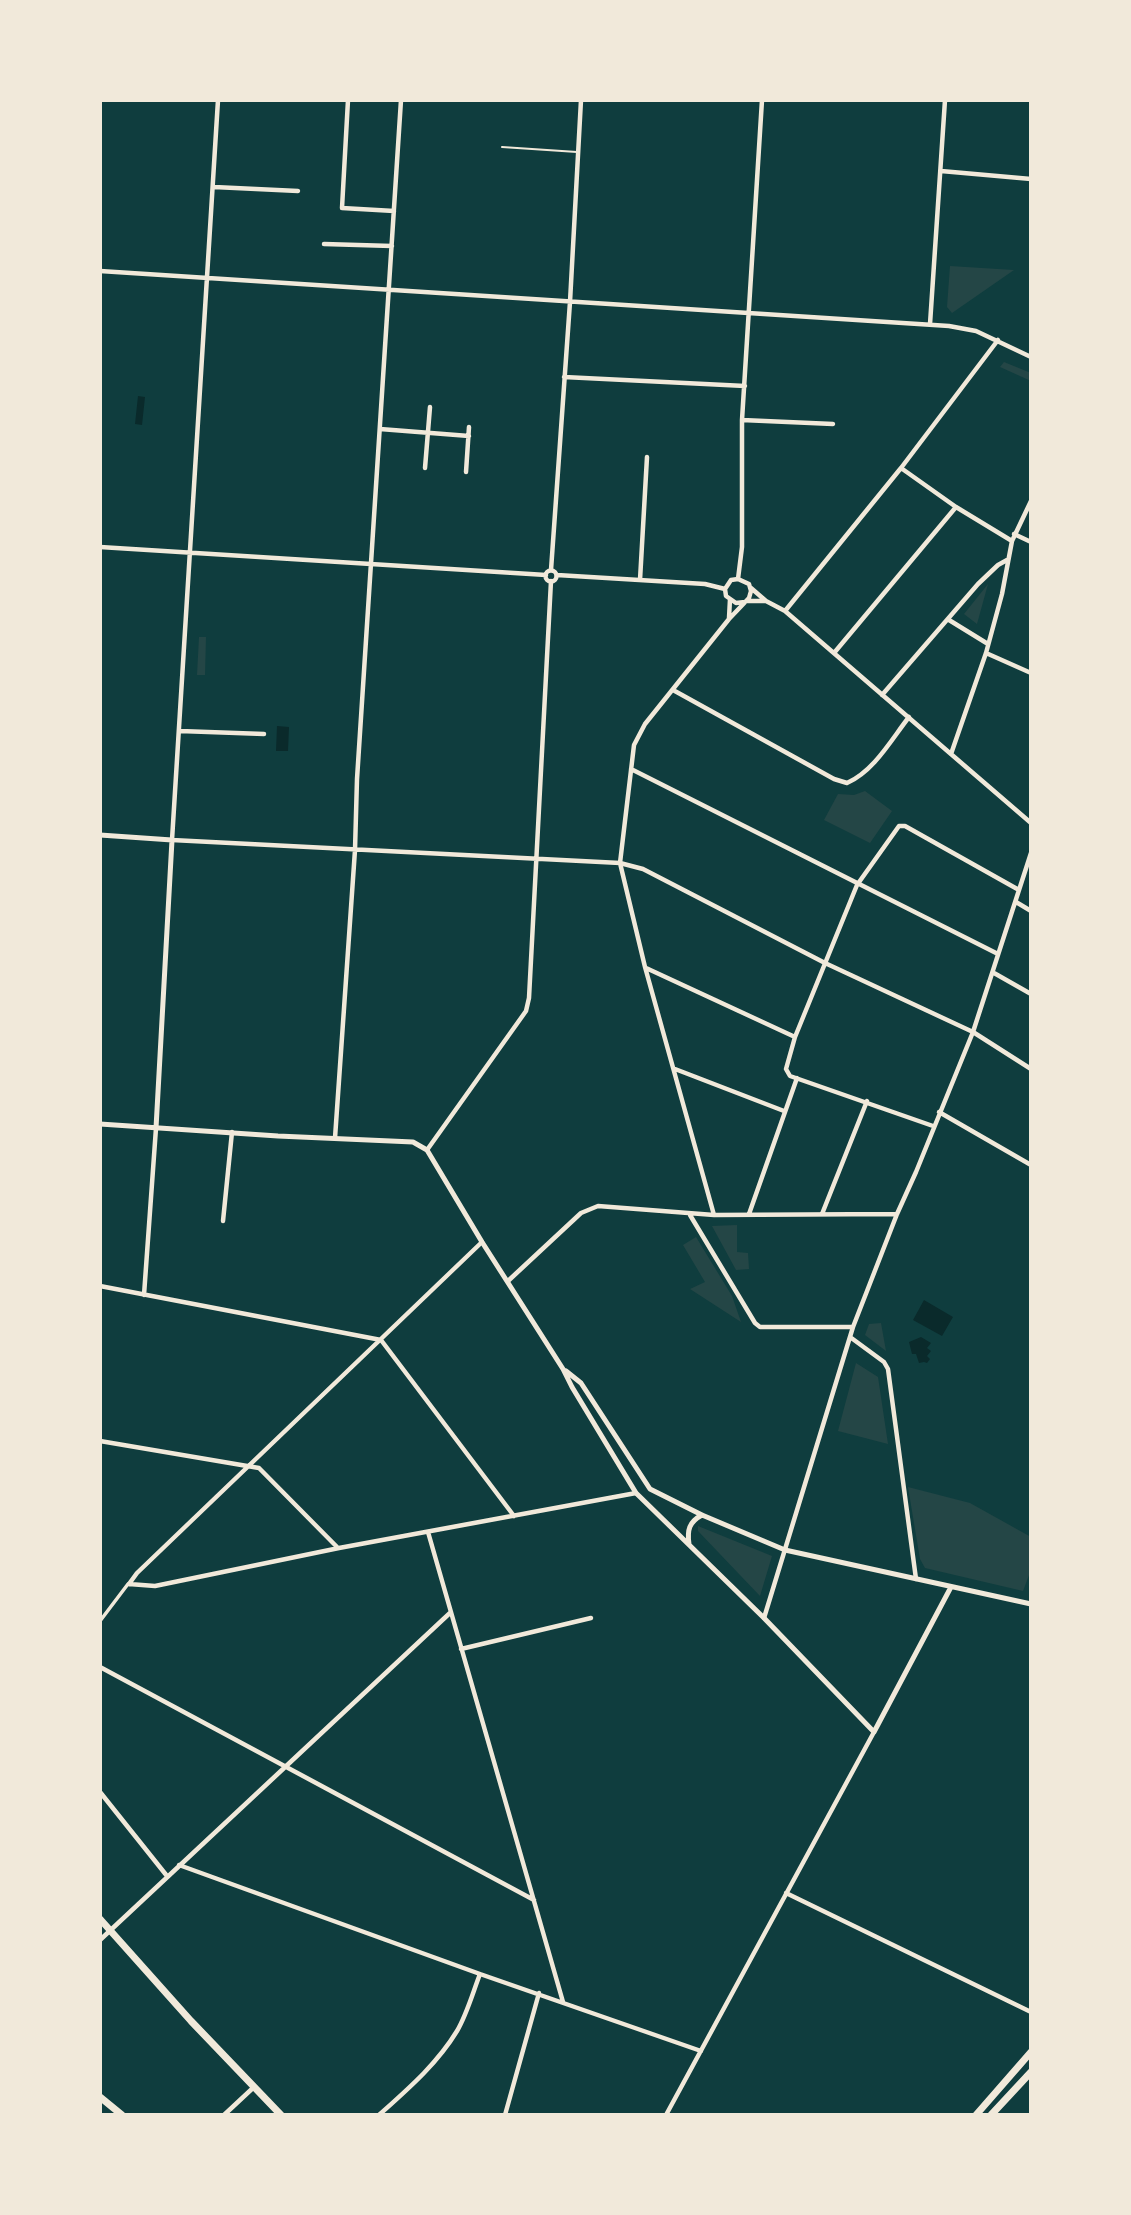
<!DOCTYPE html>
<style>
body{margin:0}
#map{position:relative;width:1131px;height:2215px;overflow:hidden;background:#0f3d3e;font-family:"Fira Sans",sans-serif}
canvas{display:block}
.frame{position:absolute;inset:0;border:102px solid #f1e9da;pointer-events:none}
</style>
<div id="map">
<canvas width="1131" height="2215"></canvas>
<div class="frame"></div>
</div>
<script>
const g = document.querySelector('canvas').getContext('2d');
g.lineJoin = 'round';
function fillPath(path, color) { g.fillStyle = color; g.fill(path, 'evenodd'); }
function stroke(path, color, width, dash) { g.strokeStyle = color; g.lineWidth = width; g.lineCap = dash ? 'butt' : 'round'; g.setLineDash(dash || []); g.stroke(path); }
fillPath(new Path2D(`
 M950,266L1014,270L952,313L947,307Z
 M1004,362L1031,373V381L1000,367Z
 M988,584L977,624L964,614Z
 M199,637H206L205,675H197Z
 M865,791L892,811L870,843L824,820L838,794L854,795Z
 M737,1225V1252L748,1253L749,1269L736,1270L712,1226Z
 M696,1237L732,1296L741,1322L690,1289L705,1282L683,1245Z
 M881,1323L886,1351L865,1335L869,1324Z
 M856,1363L878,1377L888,1444L838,1431Z
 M908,1487L970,1503L1031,1537V1570L1023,1591L925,1568L920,1559Z
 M698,1526L772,1556L760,1596L698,1531Z`), '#244646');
fillPath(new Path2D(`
 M138,396L145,397L142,425L135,424Z
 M277,726L289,727L288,751H276Z
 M924,1300L953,1317L942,1336L913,1320Z
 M921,1337L931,1343L927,1348L931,1351L927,1356L930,1359L927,1363L924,1362L919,1363L916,1354H912L909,1342Z`), '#0a2a2b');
stroke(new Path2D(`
 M502,147L577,152`), '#f1e9da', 2);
stroke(new Path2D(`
 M100,1621L128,1584`), '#f1e9da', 3.5);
stroke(new Path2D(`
 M218,100L172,840L620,863L643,869L825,963L973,1032L1031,1069
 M348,100L342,208L394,211
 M941,171L1031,179
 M214,187L298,191
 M324,244L392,246
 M100,271L949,326L976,331L1031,357
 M930,324L945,100
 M564,377L745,386
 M742,420L833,424
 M380,429L469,436
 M425,468L430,407
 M901,468L956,507L1012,541
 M466,472L469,427
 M1014,534L1031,542
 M100,547L546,575
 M551,570L570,302L581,100
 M545.5 576a5.5 5.5 0 1 1 11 0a5.5 5.5 0 1 1-11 0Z
 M557,575L705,584L725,589
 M738,579L742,547V420L762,100
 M640,580L647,457
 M751,588L766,601L785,611L1031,823
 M747,601H765
 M785,611L901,468L998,340
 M729,618L730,599
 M949,620L988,644
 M834,653L956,507
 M986,653L1031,673
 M673,690L834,779L847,783C874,771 891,740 909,717
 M882,695L978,584L998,565L1007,560
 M180,731L264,734
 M951,754L986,653L1002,594L1012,541L1031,501
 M631,769L998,954
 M1016,902L1031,911
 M646,968L795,1037
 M994,973L1031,994
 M675,1069L784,1111
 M939,1112L1031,1165
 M933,1126L790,1076L786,1069L795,1037L857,885L899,826H905L1019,890
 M335,1138L355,850L357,779L401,100
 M427,1150L526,1011L529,998L551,581
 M749,1214L797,1078
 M822,1214L867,1101
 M690,1215L755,1323L760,1327H853
 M714,1215L645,967L620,863L634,745L645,724L729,619L749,598L751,591L749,584L738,579L731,580L725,589L726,596L736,603L745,602
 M223,1221L232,1132
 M508,1281L581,1213L598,1206L714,1215L897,1214
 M100,1286L381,1340L514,1516
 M144,1295L156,1128
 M850,1337L884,1362L888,1369L916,1579
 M100,1441L259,1468L338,1548
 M428,1532L563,2002
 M129,1584L155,1586L339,1548L636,1493
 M129,1584L137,1573L482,1242
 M764,1618L853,1327L897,1214L916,1172L973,1032L1031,853
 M461,1649L591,1618
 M100,1667L534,1900
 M100,1792L167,1876
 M179,1865L480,1974L701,2051
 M786,1893L1031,2012
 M100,1940L451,1612
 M224,2115L254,2087
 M379,2115C408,2089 437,2064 457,2031C467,2014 473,1992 480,1974
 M505,2115L539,1993
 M666,2115L874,1732`), '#f1e9da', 4.5);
stroke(new Path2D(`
 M100,835L172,840L156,1128
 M100,1124L278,1136L413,1142L427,1150L482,1242L563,1369L572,1387L636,1493L764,1618L874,1732L951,1587
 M566,1371L581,1383L650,1489L702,1515L785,1550L1031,1604
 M689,1544C687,1530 689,1522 702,1515`), '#f1e9da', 5);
stroke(new Path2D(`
 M100,1919L191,2021L281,2115
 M100,2097L122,2115
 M976,2115L1031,2052
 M991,2115L1031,2072`), '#f1e9da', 7);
</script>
